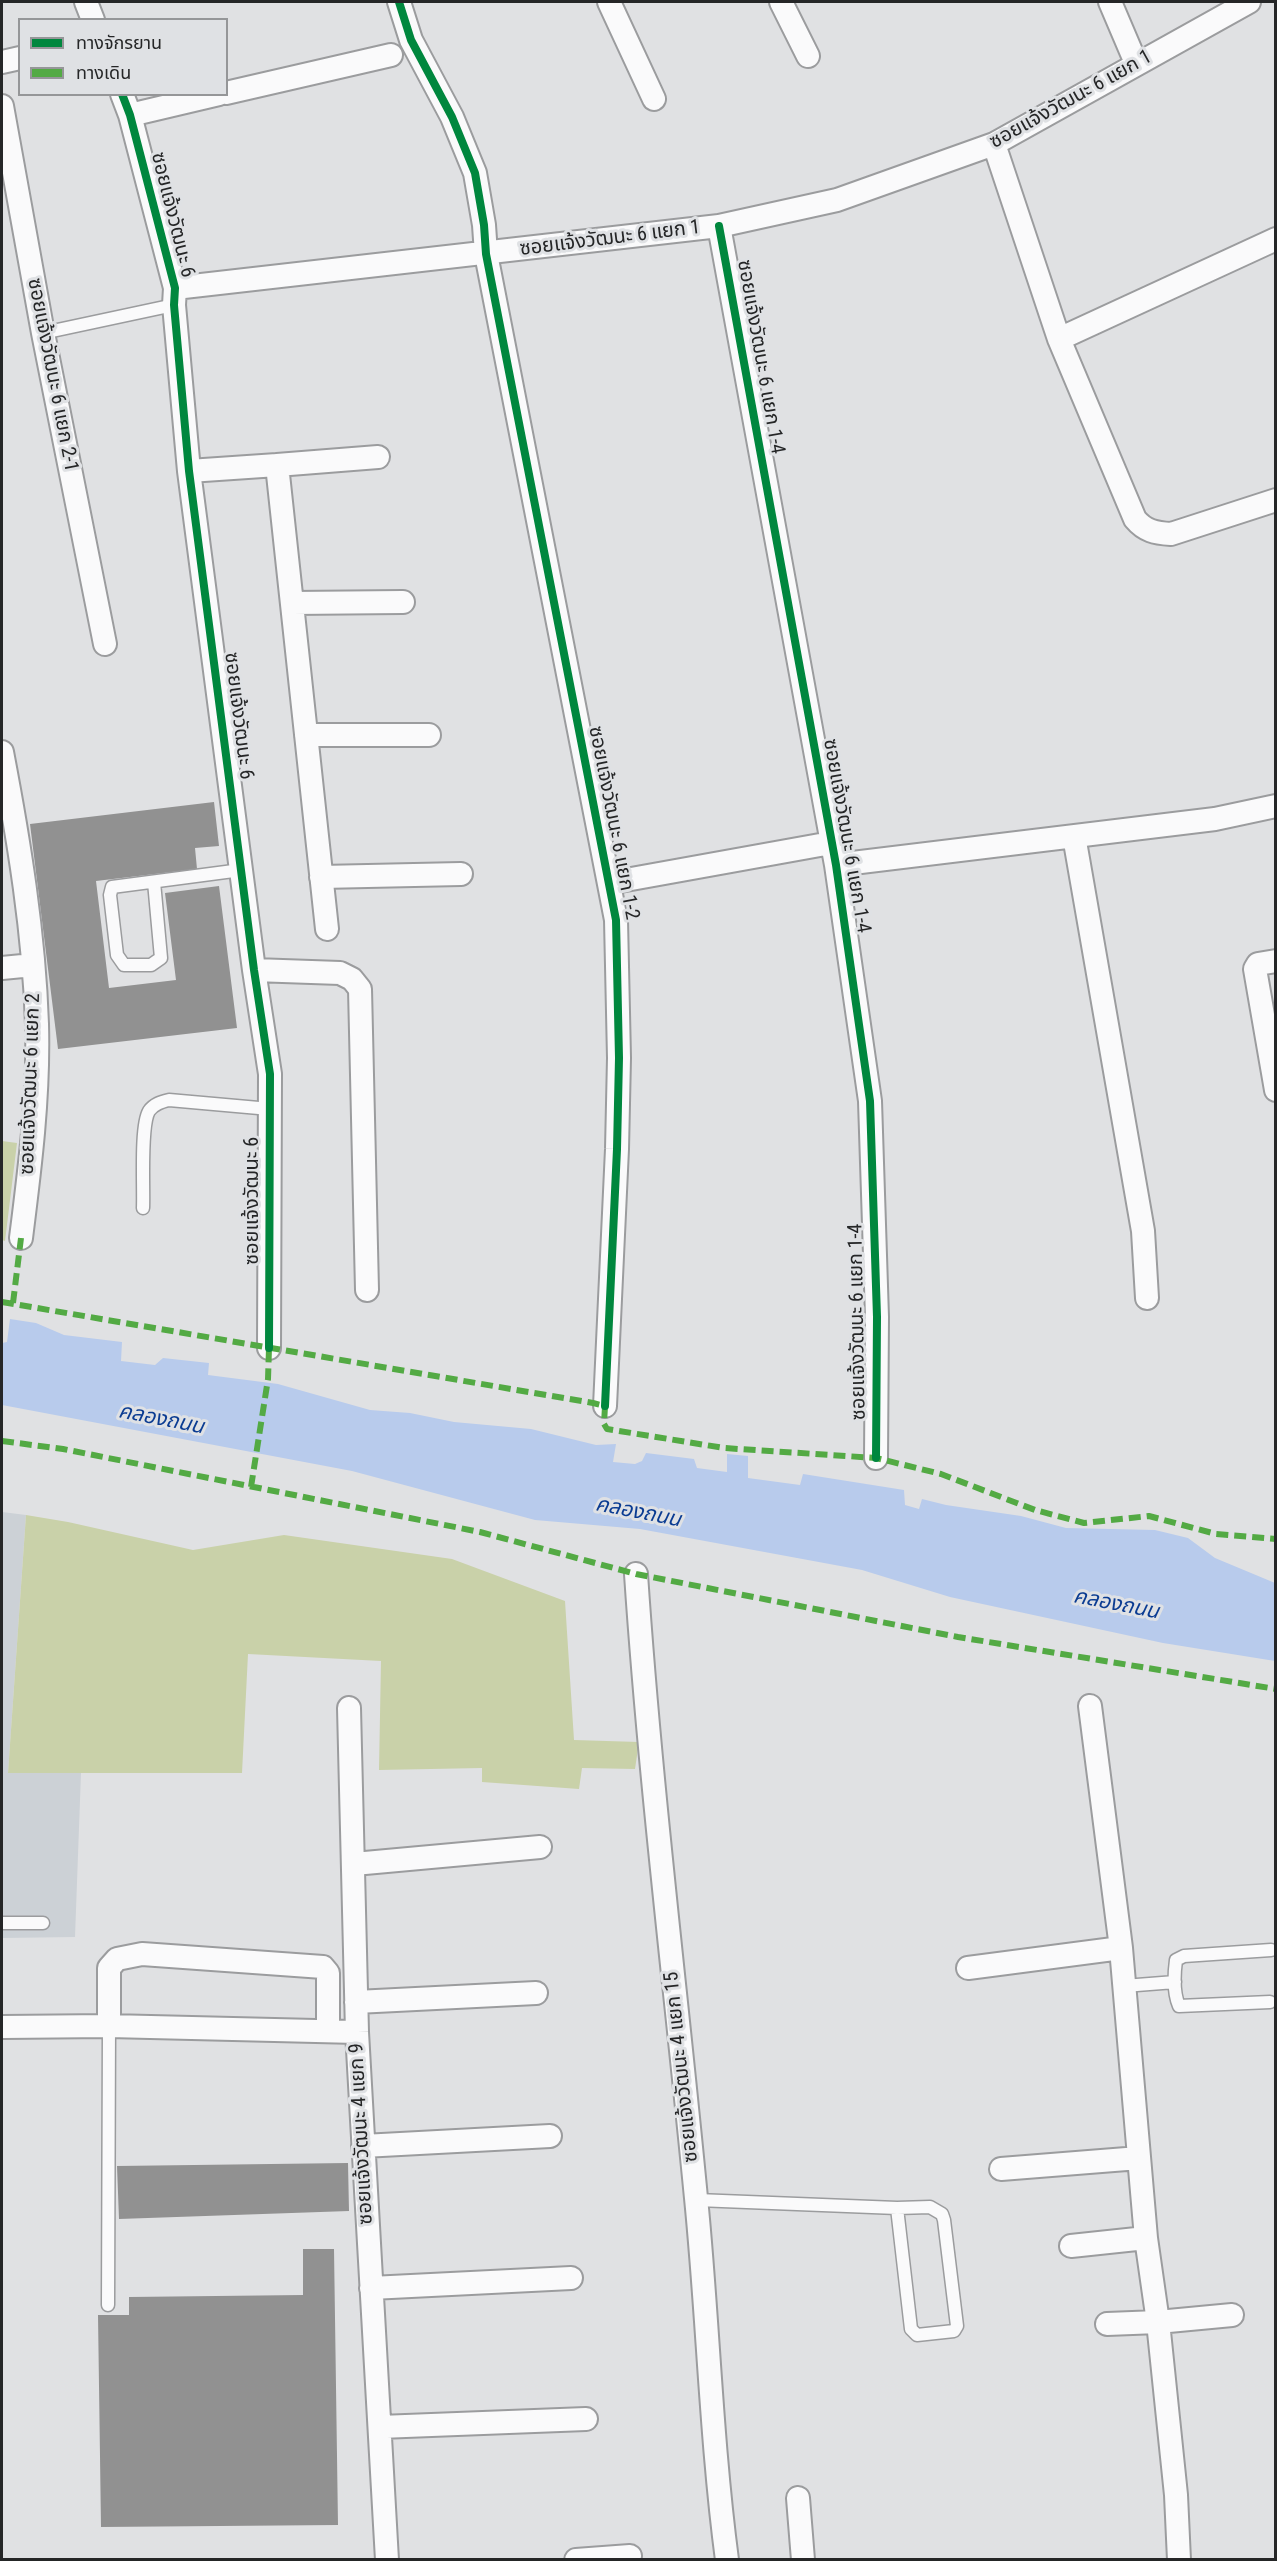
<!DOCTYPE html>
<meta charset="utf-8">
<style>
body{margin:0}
#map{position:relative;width:1277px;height:2561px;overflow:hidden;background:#e0e1e3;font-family:"Roboto Condensed","Noto Sans Thai",sans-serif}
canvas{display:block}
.frame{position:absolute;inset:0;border:3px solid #252627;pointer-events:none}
.legend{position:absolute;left:18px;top:18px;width:210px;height:78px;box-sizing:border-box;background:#dfe1e4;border:2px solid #959698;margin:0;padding:8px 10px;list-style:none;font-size:18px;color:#252627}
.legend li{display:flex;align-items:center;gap:12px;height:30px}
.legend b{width:30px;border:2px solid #959698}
</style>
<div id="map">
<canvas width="1277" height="2561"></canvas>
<div class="frame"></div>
<ul class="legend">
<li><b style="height:8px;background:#00873e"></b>ทางจักรยาน</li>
<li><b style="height:8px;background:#53aa44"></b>ทางเดิน</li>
</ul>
</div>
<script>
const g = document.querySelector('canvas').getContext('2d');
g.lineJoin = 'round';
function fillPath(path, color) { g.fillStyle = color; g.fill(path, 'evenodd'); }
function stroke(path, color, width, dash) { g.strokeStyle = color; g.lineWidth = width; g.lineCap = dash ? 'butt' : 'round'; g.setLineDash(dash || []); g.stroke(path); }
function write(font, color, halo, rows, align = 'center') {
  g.font = font + ' "Roboto Condensed","Noto Sans Thai",sans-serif'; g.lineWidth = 6; g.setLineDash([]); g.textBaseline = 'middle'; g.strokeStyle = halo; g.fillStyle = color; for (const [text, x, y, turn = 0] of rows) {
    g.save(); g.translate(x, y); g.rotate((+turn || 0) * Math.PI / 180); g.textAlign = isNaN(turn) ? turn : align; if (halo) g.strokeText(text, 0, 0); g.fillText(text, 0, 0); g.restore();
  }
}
fillPath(new Path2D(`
 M2,1512L26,1515L8,1773H81L75,1937L2,1938Z`), '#ccd1d6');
fillPath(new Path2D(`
 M2,1141L17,1143L5,1241L2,1240Z
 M26,1515L68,1522L193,1550L284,1535L452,1559L565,1601L574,1740L639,1742L635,1769L582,1768L579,1789L482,1782V1768L379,1770L381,1661L248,1654L242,1773H8Z`), '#c9d1a9');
fillPath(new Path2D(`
 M10,1319L36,1323L64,1335L122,1342L121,1361L155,1365L163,1358L209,1363L208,1375L278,1384L370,1410L410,1413L454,1422L531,1429L596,1445L616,1444L613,1462L635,1464L642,1461L646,1453L694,1459L697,1468L727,1472V1454L748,1456V1478L800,1485L803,1474L904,1490L905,1505L919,1509L922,1499L946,1505L1021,1516L1066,1528L1155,1530L1188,1538L1215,1558L1275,1583V1661L1163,1643L950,1597L862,1570L640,1529L535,1520L352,1471L2,1405V1343L7,1342Z`), '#b8cbec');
fillPath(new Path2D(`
 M214,802L219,846L195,848L197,869L96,881L109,988L176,980L165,893L219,886L237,1028L58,1049L30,824Z
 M348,2163L349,2211L119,2219L117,2166Z
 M303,2249H334L338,2525L101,2527L98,2315H129V2297L303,2295Z`), '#919191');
const service = new Path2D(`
 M43,333L174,305
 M154,882L161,958L151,965H124L117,955L110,895L112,887L241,870
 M143,1208C144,1188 140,1126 149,1111C154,1104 161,1102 169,1100L270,1109
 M2,1923H43
 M1124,1986L1175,1982
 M1270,2002L1179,2006C1173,1992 1174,1975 1176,1960L1184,1956L1271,1950
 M697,2200L897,2208L930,2207L942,2214L944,2220L957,2326L954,2331L917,2335L911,2329L897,2208
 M108,2305L109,2026`);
const minor = new Path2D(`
 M86,2L93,20
 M399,2L411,40L452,117L475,173L484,225L486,254L616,920L619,1058L617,1149L605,1406
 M609,2L654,99
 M781,2L808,56
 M1110,2L1136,63
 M2,62L20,58
 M226,93L391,55
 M122,94L130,115L175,288L174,305L189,471L254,970L270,1074L269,1348
 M2,106L43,333L105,644
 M130,115L219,94
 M994,144L1059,339L1135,519C1145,531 1155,533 1171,534L1276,500
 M719,226L836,865L870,1101L877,1317L876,1458
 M175,288L719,226L837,200L994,144L1249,2
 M1059,339L1276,239
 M277,465L378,457
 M189,471L277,465L327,929
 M292,603L403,602
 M306,735H429
 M2,752C19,841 34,933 37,1024C39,1096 30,1167 21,1238
 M1074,836L1143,1231L1147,1298
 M836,865L1215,819L1276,806
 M321,877L461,874
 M609,883L831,843
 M1276,961L1258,964L1255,969L1276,1090
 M2,968L33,965
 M254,970L340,973L352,979L360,989L367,1290
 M636,1574C650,1783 676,1990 696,2198C708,2318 711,2440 727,2560
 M1090,1706L1121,1948L1146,2238L1158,2322L1176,2495L1179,2560
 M349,1708L357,2032L387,2560
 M354,1864L540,1847
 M968,1968L1121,1948
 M356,2002L536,1993
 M109,2026V1968L117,1959L142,1954L323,1967L328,1973V2029
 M2,2027L109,2026L357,2032
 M363,2146L550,2136
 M1001,2169L1139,2158
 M1071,2246L1146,2238
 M371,2288L571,2278
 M1107,2324L1158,2322L1232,2315
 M380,2427L586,2419
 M798,2498L803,2560
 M576,2560L630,2556`);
stroke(service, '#9b9c9e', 15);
stroke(minor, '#9b9c9e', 26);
stroke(service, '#fafafb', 12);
stroke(minor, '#fafafb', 22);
stroke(new Path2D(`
 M2,1302L593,1403L605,1406L604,1424L607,1429L724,1448L876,1458L941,1474L1035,1510L1084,1523L1149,1516L1216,1534L1276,1539
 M13,1303L21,1238
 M2,1441L63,1449L480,1532L636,1574L958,1637L1276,1689
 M251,1487L268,1379L269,1348`), '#53aa44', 6, [12, 6]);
stroke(new Path2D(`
 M399,2L411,40L452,117L475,173L484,225L486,254L616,920L619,1058L617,1149L605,1406
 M122,94L130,115L175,288L174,305L189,471L254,970L270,1074L269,1348
 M719,226L836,865L870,1101L877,1317L876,1458`), '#00873e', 8);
write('20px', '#252627', '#dfe1e4', [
 ["ซอยแจ้งวัฒนะ 6 แยก 1",1071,100,-29],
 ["ซอยแจ้งวัฒนะ 6",172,215,76],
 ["ซอยแจ้งวัฒนะ 6 แยก 1",610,239,-7],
 ["ซอยแจ้งวัฒนะ 6 แยก 1-4",760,357,80],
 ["ซอยแจ้งวัฒนะ 6 แยก 2-1",52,375,79],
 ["ซอยแจ้งวัฒนะ 6",238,716,83],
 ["ซอยแจ้งวัฒนะ 6 แยก 1-2",613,823,79],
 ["ซอยแจ้งวัฒนะ 6 แยก 1-4",846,836,80],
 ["ซอยแจ้งวัฒนะ 6 แยก 2",31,1084,-88],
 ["ซอยแจ้งวัฒนะ 6",253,1201,-90],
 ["ซอยแจ้งวัฒนะ 6 แยก 1-4",858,1322,-91],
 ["ซอยแจ้งวัฒนะ 4 แยก 15",682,2067,-96],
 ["ซอยแจ้งวัฒนะ 4 แยก 9",362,2134,-93]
]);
write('italic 21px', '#0b3c92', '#dfe1e4', [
 ["คลองถนน",161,1420,11],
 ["คลองถนน",638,1513,11],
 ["คลองถนน",1116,1605,11]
]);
</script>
